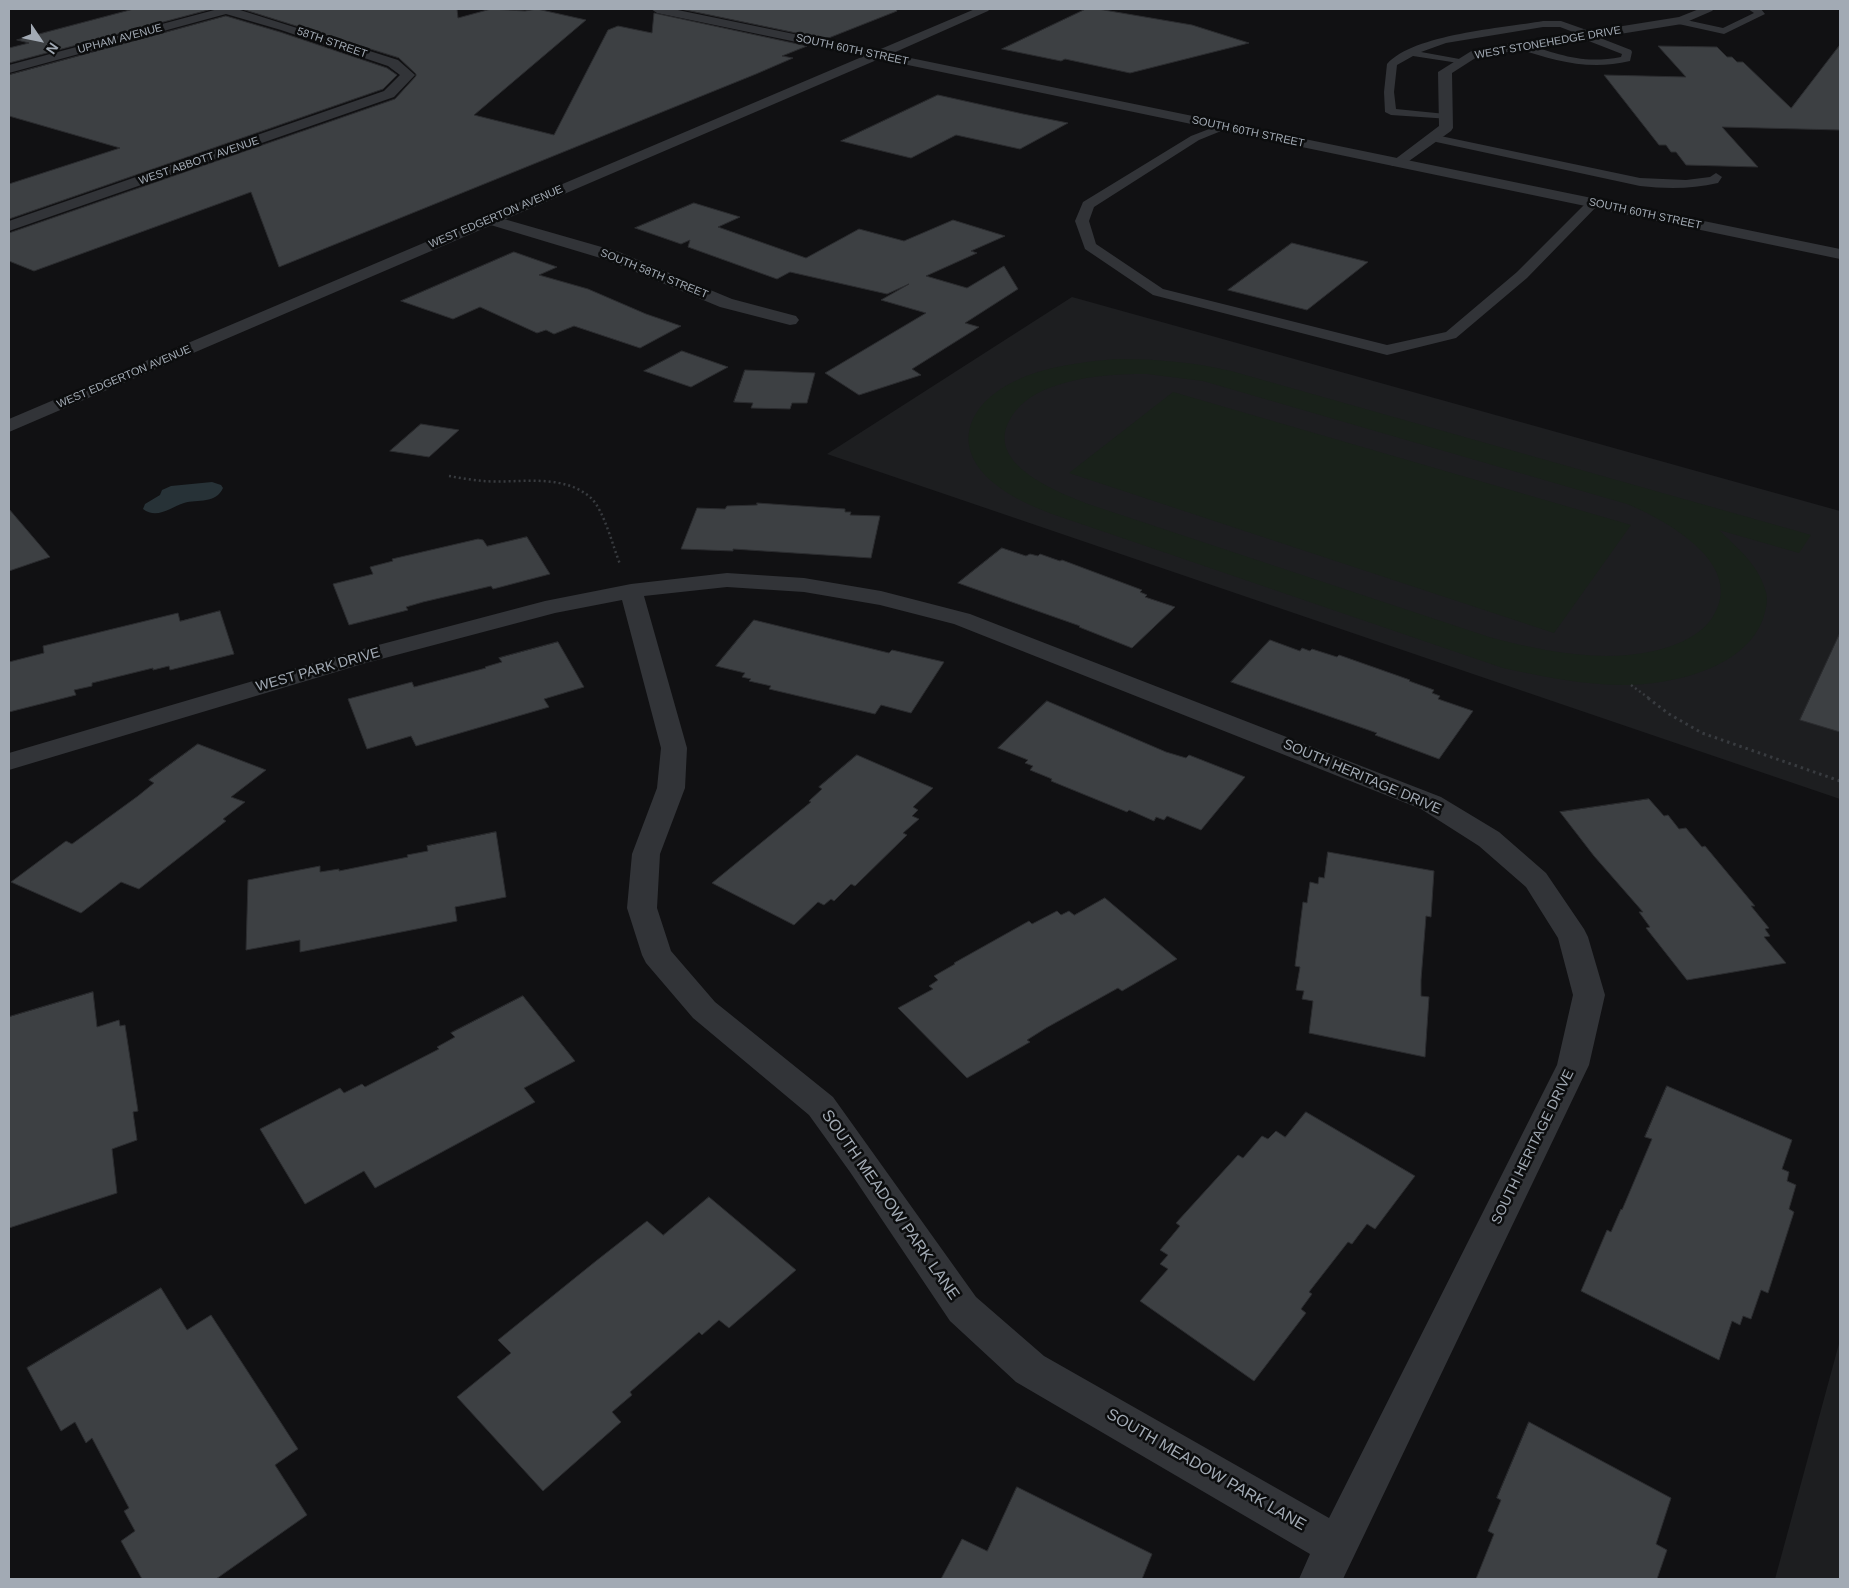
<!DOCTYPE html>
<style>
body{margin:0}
#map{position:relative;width:1849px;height:1588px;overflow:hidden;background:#111113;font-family:Helvetica,sans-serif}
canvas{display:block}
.frame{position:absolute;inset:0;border:10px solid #a2aab4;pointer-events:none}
.north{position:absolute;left:15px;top:15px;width:50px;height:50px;-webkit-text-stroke:4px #0c0d0e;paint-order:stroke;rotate:124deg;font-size:14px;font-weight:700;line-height:20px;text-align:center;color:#a2aab4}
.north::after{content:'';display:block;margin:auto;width:18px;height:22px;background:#a2aab4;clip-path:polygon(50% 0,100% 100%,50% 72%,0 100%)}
</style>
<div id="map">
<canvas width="1849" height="1588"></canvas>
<div class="frame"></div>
<div class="north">N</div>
</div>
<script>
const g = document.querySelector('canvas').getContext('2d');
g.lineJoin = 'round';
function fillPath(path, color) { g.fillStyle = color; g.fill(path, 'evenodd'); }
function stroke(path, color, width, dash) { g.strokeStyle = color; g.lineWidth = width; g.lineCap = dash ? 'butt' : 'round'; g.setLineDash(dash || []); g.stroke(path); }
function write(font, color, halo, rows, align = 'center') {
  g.font = font + ' Helvetica,sans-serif'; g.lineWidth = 5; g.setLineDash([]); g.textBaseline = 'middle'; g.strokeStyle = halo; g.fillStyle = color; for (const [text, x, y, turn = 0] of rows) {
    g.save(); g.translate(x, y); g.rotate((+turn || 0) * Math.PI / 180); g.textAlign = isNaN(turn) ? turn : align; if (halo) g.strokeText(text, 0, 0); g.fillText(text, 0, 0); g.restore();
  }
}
fillPath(new Path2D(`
 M1072,297L1840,511V799L827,454Z
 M1840,1340V1579H1775Z`), '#1d1e20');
fillPath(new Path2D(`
 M1117,359C1156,359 1193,362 1231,371L1811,535L1799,553L1719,530C1737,548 1757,563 1765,589C1769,599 1766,609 1763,619C1745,667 1678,683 1631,685C1588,686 1545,677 1503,668L1052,514C1032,506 1012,498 995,484C950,448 967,405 1013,382C1045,366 1082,362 1117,359ZM1147,374L1203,381L1627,504C1666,520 1748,565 1712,618C1699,637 1675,646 1654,651C1599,663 1542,651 1489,637L1088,504C1058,492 986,465 1009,421C1017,405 1033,394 1049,388C1080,376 1114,374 1147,374Z
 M1173,392L1631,525L1554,633L1069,473Z`), '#19211a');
fillPath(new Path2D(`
 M212,482L221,485L223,488C216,504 198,499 184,503C171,507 157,520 143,509L145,504L160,495L162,490L171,486Z`), '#273237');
const building = new Path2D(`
 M134,9H212L9,63V48L29,43L17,40Z
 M242,9H457L458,18L491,9L525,11L537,9L586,20L474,115L554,135L608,30L618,26L652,33L654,13L807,46L782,56L793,58L756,74L279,267L251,192L34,271L9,261V233L395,99L416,76V74L399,58Z
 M681,9H896L897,11L826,39Z
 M1086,9H1098L1192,25L1249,43L1130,73L1065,59L1061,61L1002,49Z
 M226,16L280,32L387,68L397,75L383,89L9,219V184L120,148L9,116V75Z
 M1840,45V130L1722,127L1758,167L1686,165L1676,152H1671L1666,145H1659L1604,75L1686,77L1658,46L1717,47L1727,57H1732L1737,62H1743L1791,108Z
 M938,95L1023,114L1068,123L1020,149L956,135L911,158L841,141Z
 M694,203L740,217L718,227L806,258L859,229L904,241L953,220L1005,236L971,251L977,253L926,276L967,288L1004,266L1018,289L965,323L979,327L912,369L921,375L859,395L825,373L926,313L881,300L909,284L887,294L790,272L777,279L688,247L690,240L681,244L635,228Z
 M1292,243L1368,262L1307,310L1228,290Z
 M514,252L557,267L539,275L588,289L646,314L681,326L640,348L574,326L554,334L546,330L537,333L480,307L453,319L401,301Z
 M682,351L728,367L691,387L644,371Z
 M745,370L815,373L807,403H792L790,409L751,408L753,403L734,402Z
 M421,424L459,430L429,457L390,451Z
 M757,503L845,509V512H851L850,515L880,516L871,558L733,549V551L681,549L697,508L725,509L727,506L757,505Z
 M9,509L50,557L9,571Z
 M527,537L550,574L493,589L491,586L423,602L406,607L408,610L349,625L333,584L373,574L370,567L393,561L392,559L478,539L483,540L487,546Z
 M1002,548L1026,556L1030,554L1038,556L1040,554L1060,561L1062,560L1142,590L1140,592L1147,595L1145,597L1175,607L1132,648L1079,627L1080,626L958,583Z
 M220,611L234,654L170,670L169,666L153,670V668L92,683V686L74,690L76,695L9,712V662L44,653L43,646L178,613L180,621Z
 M754,620L889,653L892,650L944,662L911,713L881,705L875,714L769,689L771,686L749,681L751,679L742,677L745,673L716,666Z
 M1840,633V732L1800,720Z
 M1270,640L1300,651L1302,648L1310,651L1312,649L1337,657L1339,655L1410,680L1409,681L1434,690L1432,693L1440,696L1438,699L1473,711L1439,759L1375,735L1377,733L1231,682Z
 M558,642L584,687L544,699L549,707L416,746L411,736L367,749L348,699L412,682L414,687L486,668L485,667L502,662L499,658Z
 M1047,701L1166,752L1186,758L1189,755L1245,777L1201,830L1167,816L1164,820L1156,817L1154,821L1129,810L1127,812L1051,781L1052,779L1030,770L1033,766L1025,763L1028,760L998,748Z
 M198,744L266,770L231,797L245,802L223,819L226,821L139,889L121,882L81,913L11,882L66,841L72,844L138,796L154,783L149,780Z
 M857,755L933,788L913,807L918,810L912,816L919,819L903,833L907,835L855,886L851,884L834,901L831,899L824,905L818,902L794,925L712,883L811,802L809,801L822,789L819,787Z
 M1649,799L1664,816L1668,815L1679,829L1686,828L1702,847L1705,846L1755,906H1751L1769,928L1765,929L1770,936L1764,937L1786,963L1687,980L1646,928L1650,927L1639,912H1643L1594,856L1560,812Z
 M496,832L506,897L455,907L457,921L300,952V940L246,950L248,880L320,866V872L339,869V871L408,857L407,855L428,851L427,846Z
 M1328,852L1434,871L1431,917L1426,916L1421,980V996L1429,997L1425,1057L1309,1033L1313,1001L1302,999L1304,991L1296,990L1300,967L1295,966L1303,902L1307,903L1310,882L1318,884L1319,877L1324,878Z
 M1105,898L1177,959L1122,991L1118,988L1046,1028L1027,1040L1030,1042L967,1078L898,1008L933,989L929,986L938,980L934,976L955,964L954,963L1029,921L1032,924L1057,911L1061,915L1069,911L1074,915Z
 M93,992L97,1027L119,1020L120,1026L125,1025L138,1111L133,1112L137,1140L112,1149L117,1193L9,1228V1017Z
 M523,996L575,1061L524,1088L535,1102L375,1188L364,1171L305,1204L260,1129L340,1088L344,1093L362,1084L365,1087L439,1049L437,1047L455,1037L451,1033Z
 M1667,1086L1792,1140L1782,1169L1789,1172L1787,1181L1796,1185L1789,1209L1794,1212L1768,1293L1761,1290L1751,1319L1743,1316L1740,1325L1732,1321L1719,1360L1581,1291L1607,1230L1611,1232L1621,1209L1622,1210L1652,1139L1645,1137Z
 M1306,1112L1415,1176L1375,1229L1367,1224L1352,1244L1348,1242L1309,1292L1312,1294L1301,1309L1306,1313L1254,1381L1140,1301L1168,1269L1160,1264L1168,1255L1160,1250L1180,1226L1176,1223L1238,1155L1243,1158L1262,1136L1268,1139L1276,1131L1285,1137Z
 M709,1197L796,1270L729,1328L719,1320L702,1335L699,1332L630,1392L632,1395L612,1412L621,1422L543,1491L457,1397L511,1353L498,1340L596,1261L647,1221L663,1235Z
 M161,1288L187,1330L211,1315L298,1449L275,1465L307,1515L216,1579H142L121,1541L135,1531L124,1511L129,1508L92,1438L86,1443L75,1422L61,1431L27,1368Z
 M1529,1422L1671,1498L1656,1544L1667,1550L1657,1579H1476L1494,1534L1488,1531L1501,1500L1497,1498Z
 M1017,1487L1152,1554L1142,1579H941L962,1539L987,1551Z`);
fillPath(building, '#3d4043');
stroke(building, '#2b2c2f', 1);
stroke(new Path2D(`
 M449,476C460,478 472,480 483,481C517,484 562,472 591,498C604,510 613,547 620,564
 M1631,685L1650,699`), '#383b3f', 2.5, [2, 3]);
stroke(new Path2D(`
 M1648,698L1669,714L1702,733L1840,781`), '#383b3f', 3, [2.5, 4]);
fillPath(new Path2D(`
 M1748,9H1761L1765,14L1724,34L1674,23L1672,21L1677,18L1723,28L1754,13Z
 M1543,21H1561L1595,33V36L1631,50L1632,52L1630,61C1589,71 1555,61 1516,48L1515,46L1520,43C1559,53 1579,65 1621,57L1622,54L1581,38V35L1560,27H1543L1446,43L1421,52L1465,60L1466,62L1465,64L1413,56L1397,65L1394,92L1396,109L1446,114L1452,117L1450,119L1391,115L1385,112L1384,92L1387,64C1414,34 1503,28 1543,21Z
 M1222,124L1228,127L1226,129L1199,140L1094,207L1089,221L1096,244L1163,289L1387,345L1446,332L1517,272L1589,200L1594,199L1600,203L1527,278L1456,338L1387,355L1153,295L1085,249L1075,221L1083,202L1191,136Z
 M1431,134L1640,178L1686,180L1710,177L1716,173L1722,177L1718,183C1692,189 1667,189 1640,186L1427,140L1425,138Z`), '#323438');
fillPath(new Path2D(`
 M218,9H237L398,60L415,75L394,97L9,231V221L384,91L400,75L388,66L281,30L226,14L9,73V65Z
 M1699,9H1714L1712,11L1682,24L1477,57L1452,73L1453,128L1451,131L1402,166H1392L1390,163L1439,126L1438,72L1473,50L1679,17Z
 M490,215L619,252L732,299L796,316L799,320L796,324L790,325L720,307L607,260L484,223L482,220L484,217Z
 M727,573L804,578L881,591L970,614L1441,797L1499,832L1546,873L1584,929L1588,937L1605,995L1589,1065L1343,1579H1299L1310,1554L1016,1382L950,1321L850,1172L809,1115L693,1018L646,963L642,955L627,908L632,854L657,788L661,748L622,600L555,613L366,663L9,770V753L348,653L545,601L631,584ZM727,587L804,592L880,605L954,624L1421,809L1479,846L1526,887L1558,938L1573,995L1557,1065L1329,1518L1044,1356L976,1297L833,1097L715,1002L671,951L657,908L660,854L685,788L687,748L644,596Z`), '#323438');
fillPath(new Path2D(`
 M651,9H673L876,51L975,9H990L988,11L891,54L1840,249V259L879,59L9,432V419L864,56L657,13Z`), '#323438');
write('11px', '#a2aab4', '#0c0d0e', [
 ["UPHAM AVENUE",120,39,-15],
 ["58TH STREET",332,43,19],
 ["WEST STONEHEDGE DRIVE",1548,43,-10],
 ["SOUTH 60TH STREET",852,50,12],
 ["SOUTH 60TH STREET",1248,132,12],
 ["WEST ABBOTT AVENUE",199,161,-19],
 ["SOUTH 60TH STREET",1645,214,12],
 ["WEST EDGERTON AVENUE",496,217,-23],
 ["SOUTH 58TH STREET",654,274,22],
 ["WEST EDGERTON AVENUE",124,377,-23]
]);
write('14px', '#a2aab4', '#0c0d0e', [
 ["WEST PARK DRIVE",318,670,-16],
 ["SOUTH HERITAGE DRIVE",1362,777,23],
 ["SOUTH HERITAGE DRIVE",1533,1147,-64]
]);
write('16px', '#a2aab4', '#0c0d0e', [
 ["SOUTH MEADOW PARK LANE",890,1205,55],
 ["SOUTH MEADOW PARK LANE",1206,1470,30]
]);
</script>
